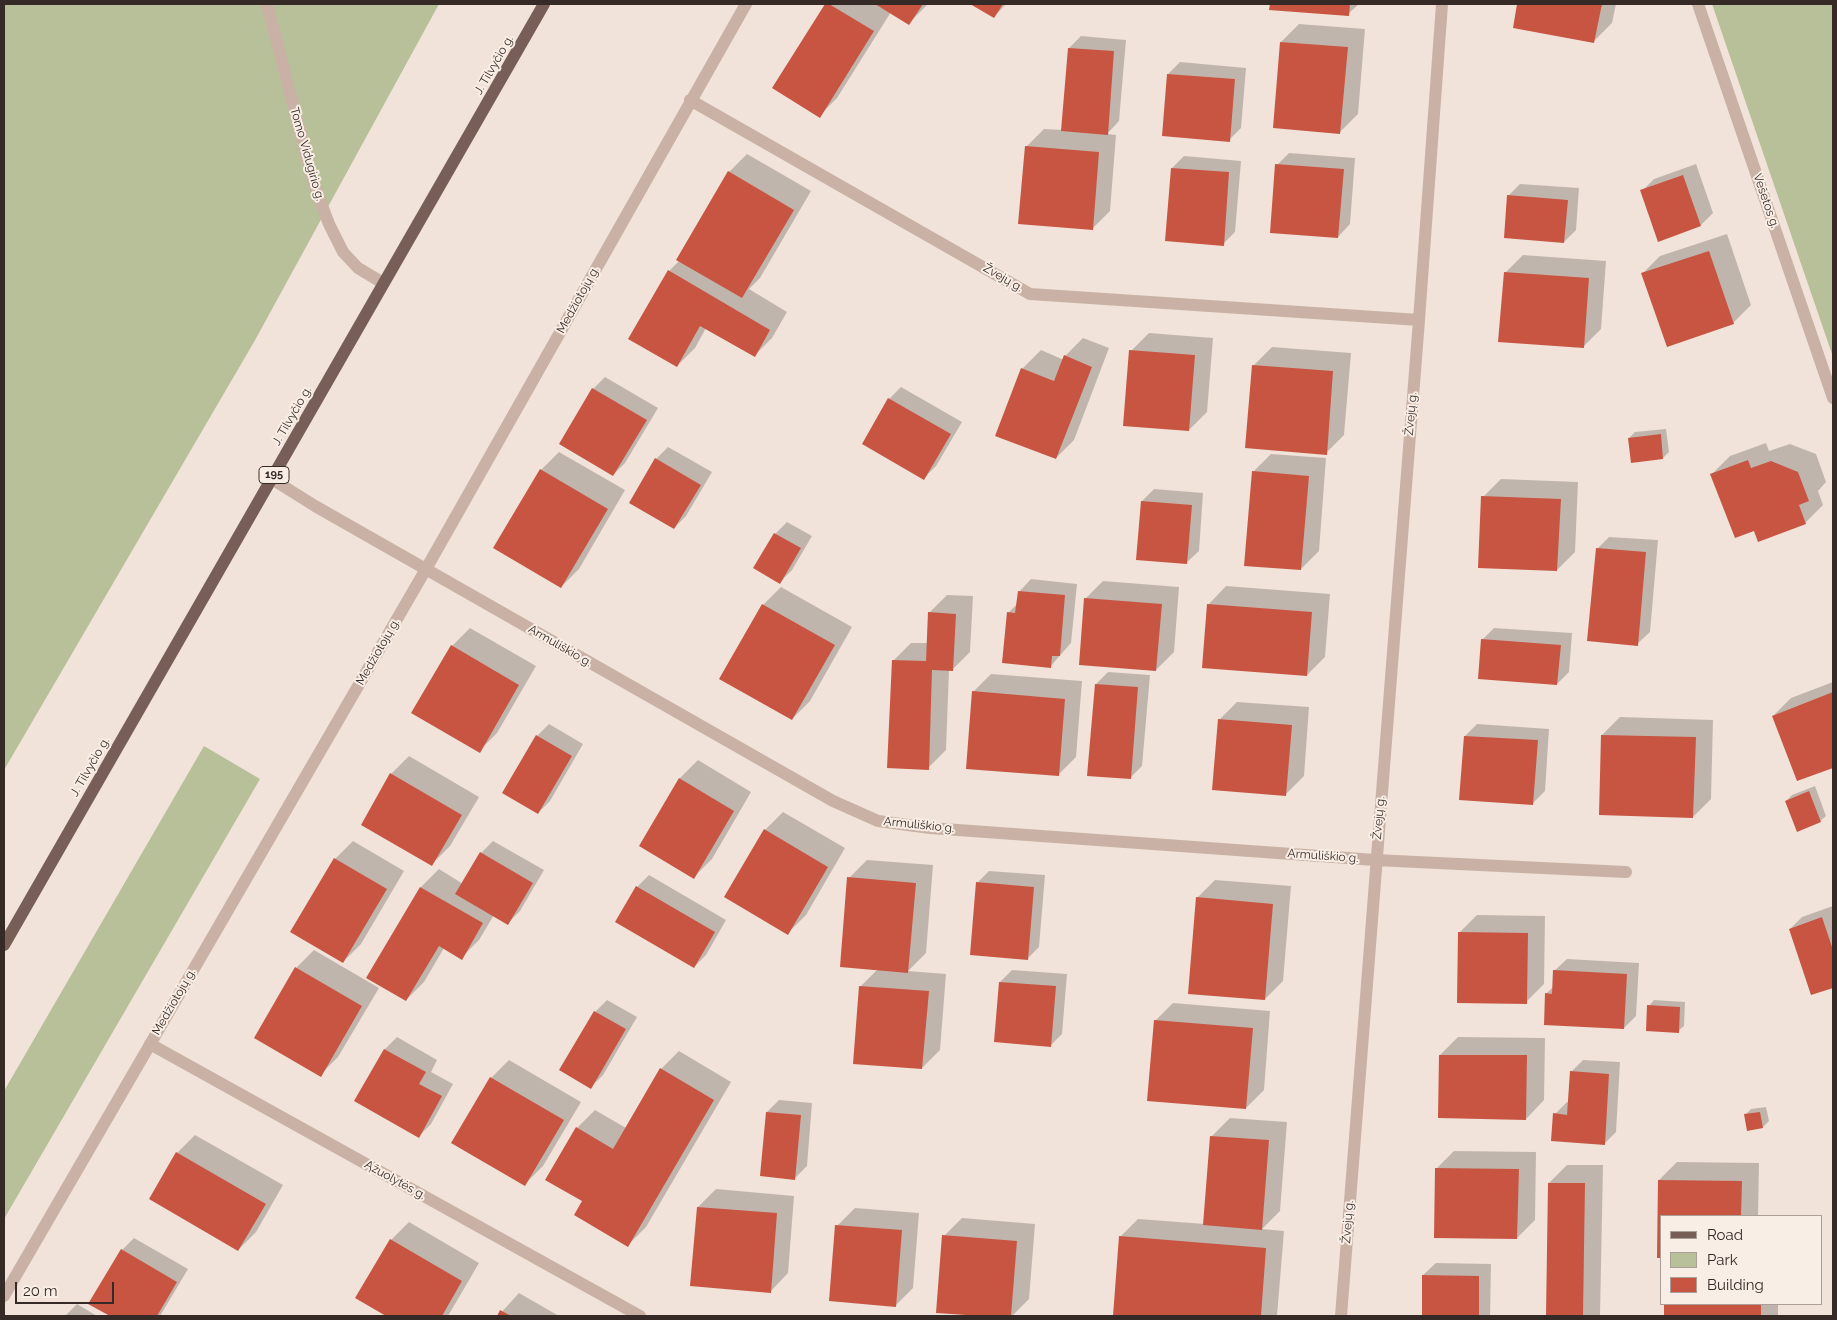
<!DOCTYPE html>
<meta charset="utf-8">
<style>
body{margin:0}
#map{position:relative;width:1837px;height:1320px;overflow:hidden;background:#f1e3d9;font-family:Raleway,sans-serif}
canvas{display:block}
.frame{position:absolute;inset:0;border:5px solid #352a26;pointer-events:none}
.legend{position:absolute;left:1660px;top:1215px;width:162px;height:90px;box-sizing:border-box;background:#f9eee5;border:1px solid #aba099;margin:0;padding:6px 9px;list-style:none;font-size:15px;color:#352a26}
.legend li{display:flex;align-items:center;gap:10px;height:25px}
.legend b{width:25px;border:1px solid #aba099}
.scale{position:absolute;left:15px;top:1282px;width:99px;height:22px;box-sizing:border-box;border:2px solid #352a26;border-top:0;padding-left:6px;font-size:15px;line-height:18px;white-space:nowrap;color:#352a26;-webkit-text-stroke:4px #f9eee5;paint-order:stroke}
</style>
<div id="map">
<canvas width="1837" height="1320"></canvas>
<div class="frame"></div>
<ul class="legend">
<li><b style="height:6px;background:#775f57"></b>Road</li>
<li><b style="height:14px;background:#b7c099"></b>Park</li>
<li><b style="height:14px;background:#c75542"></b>Building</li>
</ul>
<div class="scale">20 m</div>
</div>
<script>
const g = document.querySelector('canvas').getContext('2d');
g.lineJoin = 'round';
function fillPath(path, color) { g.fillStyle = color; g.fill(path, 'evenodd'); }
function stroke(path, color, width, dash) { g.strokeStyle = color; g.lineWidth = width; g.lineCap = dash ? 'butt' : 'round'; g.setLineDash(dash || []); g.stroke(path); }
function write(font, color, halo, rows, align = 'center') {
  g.font = font + ' Raleway,sans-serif'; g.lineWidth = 4; g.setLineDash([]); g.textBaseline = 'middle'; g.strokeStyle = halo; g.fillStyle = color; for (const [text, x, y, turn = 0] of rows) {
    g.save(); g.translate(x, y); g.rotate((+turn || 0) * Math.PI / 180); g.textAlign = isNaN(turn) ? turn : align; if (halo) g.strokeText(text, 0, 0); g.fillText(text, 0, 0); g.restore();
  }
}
fillPath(new Path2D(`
 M4,4H439L254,342L4,770Z
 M1712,4H1833V357Z
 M204,746L260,779L4,1219V1091Z`), '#b7c099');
fillPath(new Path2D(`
 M826,4H928L909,23L891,12L837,98L819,116L773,87Z
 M973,4H1006L994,17Z
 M1271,4H1359L1348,14L1271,8Z
 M1518,4H1616L1612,23L1594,41L1514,27Z
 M1299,24L1365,29L1358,114L1340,132L1281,42Z
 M1081,36L1126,40L1119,121L1107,134L1116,135L1110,211L1092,229L1026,147L1044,129L1063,130L1069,48Z
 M1180,62L1246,68L1241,128L1229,140L1168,74Z
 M1289,153L1355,158L1350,224L1338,237L1277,165Z
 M747,154L811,191L760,278L749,289L787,312L772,338L754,356L706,328L695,348L677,366L669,271L680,260L729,172Z
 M1184,156L1241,161L1235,232L1223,244L1172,168Z
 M1696,164L1713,213L1701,225L1658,240L1642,191L1654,179Z
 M1520,184L1579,188L1576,230L1564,242L1508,196Z
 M1727,234L1751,305L1733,323L1642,274L1660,256Z
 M1523,255L1606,261L1601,329L1583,347L1505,273Z
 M1149,333L1213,338L1207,412L1189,430L1131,351Z
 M1083,338L1109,348L1074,440L1056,458L997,435L1023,368L1041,350L1064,360L1065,356Z
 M1272,347L1351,353L1344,435L1326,453L1247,447L1254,365Z
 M605,377L658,408L625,463L613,475L593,389Z
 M901,387L962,422L936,466L924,478L889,399Z
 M1666,429L1669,452L1663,458L1629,438L1635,432Z
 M1766,443L1769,451L1790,444L1816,454L1826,482L1818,491L1823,505L1805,523L1754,529L1712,474L1730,456Z
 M668,447L712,472L686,516L674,528L656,459Z
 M559,452L625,490L579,569L561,587L541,470Z
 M1271,454L1326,458L1319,551L1301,569L1253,472Z
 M1501,479L1578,482L1575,552L1557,570L1483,497Z
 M1154,489L1203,493L1199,551L1186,563L1142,501Z
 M787,522L812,536L792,570L780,582L775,534Z
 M1609,537L1658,540L1650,632L1637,644L1597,549Z
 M1031,579L1077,584L1071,643L1050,667L1008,613L1018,603L1019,592Z
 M1103,581L1179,587L1174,652L1156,670L1085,599Z
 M1226,586L1330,594L1325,657L1307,675L1208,605Z
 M781,587L852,627L810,701L792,719L763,605Z
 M947,595L973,596L970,652L952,670H949L946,750L928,768L893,661L911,643H928L929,613Z
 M470,628L536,666L497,733L479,751L452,646Z
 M1494,628L1572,633L1569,672L1557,684L1482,640Z
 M1108,672L1150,675L1142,766L1130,778L1096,684Z
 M991,674L1082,681L1076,757L1058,775L973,692Z
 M1833,682V766L1797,780L1773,716L1791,698Z
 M1237,702L1309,707L1304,776L1286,794L1219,720Z
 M1620,717L1713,720L1711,799L1693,817L1602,735Z
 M549,724L583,744L550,801L538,813L504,793L537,736Z
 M1477,724L1549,729L1545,791L1533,803L1465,736Z
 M409,756L479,797L450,846L432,864L391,774Z
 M698,760L751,792L712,859L694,877L680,778Z
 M1815,786L1826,816L1820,821L1786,801L1792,795Z
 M783,812L845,848L806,915L788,933L765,830Z
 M353,841L404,871L361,944L343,962L335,859Z
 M493,841L544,870L520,911L508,923L494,915L479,940L461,958L444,948L424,982L406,1000L368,978L421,887L439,869L463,884L481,853Z
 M867,860L933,865L926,953L908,971L946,974L940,1050L922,1068L860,987L878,969L849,878Z
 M989,871L1045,875L1039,947L1027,959L977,883Z
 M649,875L726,920L706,955L694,967L637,887Z
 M1215,880L1291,886L1283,981L1265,999L1197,898Z
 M1833,906V986L1811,994L1790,929L1802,917Z
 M1477,915L1545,916L1544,984L1526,1002L1459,933Z
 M314,950L379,988L338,1057L320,1075L296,968Z
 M1567,959L1639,963L1636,1016L1624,1028L1546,994L1554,986V971Z
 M1012,970L1067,974L1062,1034L1050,1046L1000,982Z
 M607,1000L637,1017L603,1075L591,1087L595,1012Z
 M1654,1000L1685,1002L1684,1026L1678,1031L1649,1006Z
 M1173,1003L1270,1011L1264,1090L1246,1108L1155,1021Z
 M397,1037L437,1060L431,1072L453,1084L431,1124L419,1136L356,1101L385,1049Z
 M1458,1037L1545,1038L1544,1100L1526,1119L1440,1055Z
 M679,1051L731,1082L646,1227L628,1245L584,1201L577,1128L595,1110L626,1128L661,1069Z
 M509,1060L581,1102L543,1166L525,1184L491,1078Z
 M1583,1060L1620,1062L1616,1132L1604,1144L1555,1114L1567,1102H1569L1571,1072Z
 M779,1100L812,1103L807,1166L795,1178L767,1112Z
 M1766,1107L1769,1121L1763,1127L1745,1115L1751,1109Z
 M1230,1118L1287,1122L1280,1211L1262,1229L1284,1231L1277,1316H1114L1120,1237L1138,1219L1205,1224L1212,1136Z
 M195,1135L283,1185L256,1232L238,1250L150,1198L177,1153Z
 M1454,1151L1536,1152L1535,1220L1517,1238L1436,1169Z
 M1677,1162L1759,1163L1758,1216H1661L1659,1180Z
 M1567,1165H1603L1600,1316H1547L1549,1183Z
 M716,1189L794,1196L788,1273L770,1292L698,1207Z
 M855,1208L919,1213L913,1288L895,1306L837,1226Z
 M962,1218L1035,1224L1029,1299L1012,1316L937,1312L944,1236Z
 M409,1222L479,1263L448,1316H388L357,1298L391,1240Z
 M134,1238L188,1269L160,1316H112L90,1303L122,1250Z
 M1436,1263L1491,1264L1490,1316H1423V1275Z
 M519,1293L559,1316H498Z
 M77,1304L97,1316H65Z
 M1666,1304H1778V1316H1666Z`), '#0003');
fillPath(new Path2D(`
 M825,4H829L874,31L820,118L772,88Z
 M875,4H923L909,25Z
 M970,4H1003L994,18Z
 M1270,4H1350L1349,16L1269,10Z
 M1517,4H1602L1594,43L1513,28Z
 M1280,42L1348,47L1340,134L1273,128Z
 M1068,48L1114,51L1108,135L1061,131Z
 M1167,74L1235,79L1230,142L1162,136Z
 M1025,146L1099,152L1093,230L1018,224Z
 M1275,164L1344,169L1338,238L1270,233Z
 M1171,168L1229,172L1224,246L1165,241Z
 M728,171L794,210L742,298L676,260Z
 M1683,175L1701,226L1658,242L1640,190Z
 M1507,195L1568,200L1564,243L1504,238Z
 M1709,251L1734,324L1667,347L1641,273Z
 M668,270L770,330L755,357L700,326L677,367L628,339Z
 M1504,272L1589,278L1584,348L1498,342Z
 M1129,350L1195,355L1189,431L1123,426Z
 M1064,355L1092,367L1056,459L995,436L1021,368L1054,381Z
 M1252,365L1333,371L1327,455L1245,448Z
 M592,388L647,420L613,476L559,444Z
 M888,398L951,434L924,480L862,444Z
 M1661,434L1663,459L1631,463L1628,438Z
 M655,458L701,485L674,529L629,503Z
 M1748,460L1751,468L1771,461L1798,472L1809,501L1799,505L1806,524L1758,542L1754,531L1735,538L1710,474Z
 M540,469L608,509L561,588L493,548Z
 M1252,471L1309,476L1301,570L1244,566Z
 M1481,496L1561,499L1557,571L1478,568Z
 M1141,501L1192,505L1187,564L1136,560Z
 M774,533L801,548L780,584L753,568Z
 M1596,548L1646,552L1638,646L1587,641Z
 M1018,591L1065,595L1060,656H1052L1051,668L1002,663L1007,612L1015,613Z
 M1084,598L1162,604L1156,671L1079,665Z
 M762,604L835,645L792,720L719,679Z
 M1207,604L1312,612L1307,676L1202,668Z
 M928,612L956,614L953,671L932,670L929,770L887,768L892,660L926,661Z
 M1481,639L1561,645L1557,685L1478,679Z
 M451,645L519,685L480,753L411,713Z
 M1095,684L1138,687L1131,779L1087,776Z
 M972,691L1065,699L1059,776L966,769Z
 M1833,692V768L1797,781L1772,716Z
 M1218,719L1292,725L1286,796L1212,790Z
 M536,735L572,756L538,814L502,793Z
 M1601,735L1696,737L1693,818L1599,815Z
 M1464,736L1538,740L1533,805L1459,800Z
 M390,773L462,815L432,866L361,825Z
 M679,778L734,811L694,879L639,846Z
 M1809,791L1821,822L1797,832L1785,801Z
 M764,829L828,867L788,935L724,897Z
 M480,852L533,883L508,925L455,894Z
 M334,858L387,889L343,963L290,932Z
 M847,877L916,883L908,973L840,967Z
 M976,882L1034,887L1028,960L970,955Z
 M636,886L715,932L694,968L615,922Z
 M420,887L483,923L462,960L439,946L406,1001L366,978Z
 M1196,897L1273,904L1265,1000L1188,994Z
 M1822,917L1833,950V988L1811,995L1789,929Z
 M1458,932L1528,933L1527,1004L1457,1003Z
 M295,967L362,1006L321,1077L254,1038Z
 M1553,970L1627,974L1624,1029L1544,1025L1545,993L1552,994Z
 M999,982L1056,986L1051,1047L994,1042Z
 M859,986L929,991L922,1069L853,1064Z
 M1647,1005L1680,1007L1679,1033L1646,1031Z
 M594,1011L626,1029L591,1089L559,1070Z
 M1154,1020L1253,1028L1246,1109L1147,1101Z
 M384,1049L426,1072L419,1084L442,1096L419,1138L354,1101Z
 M1439,1055H1527L1526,1120L1438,1118Z
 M660,1068L714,1100L628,1247L574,1215L582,1201L545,1180L576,1127L613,1149Z
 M1570,1071L1609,1074L1605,1145L1551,1141L1553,1113L1567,1115Z
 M490,1077L564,1120L525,1186L451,1143Z
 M766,1112L801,1115L795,1180L760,1176Z
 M1760,1112L1763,1128L1747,1131L1744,1114Z
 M1210,1136L1269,1140L1262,1230L1203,1225Z
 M176,1152L266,1204L238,1251L149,1199Z
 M1435,1168L1519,1169L1517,1239L1434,1238Z
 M1658,1180L1742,1181L1741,1216H1661V1258H1657Z
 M1548,1183H1585L1583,1316H1546Z
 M697,1207L777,1213L771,1293L690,1286Z
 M835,1225L902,1230L896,1307L829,1301Z
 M942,1235L1017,1241L1011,1316H981L936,1313Z
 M1119,1236L1266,1248L1261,1316H1113Z
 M390,1239L462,1281L442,1316H386L355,1298Z
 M121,1249L177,1282L157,1316H110L88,1304Z
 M1422,1275L1479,1276V1316H1422Z
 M1664,1304H1761V1316H1664Z
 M500,1310L511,1316H497Z`), '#c75542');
stroke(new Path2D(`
 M267,4L313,182L329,224L343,252L358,268L383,283
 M1698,4L1833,398
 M690,100L1030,294L1419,320
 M272,479L315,506L833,801L878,821L930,828L1375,860L1626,872
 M150,1044L640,1316
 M4,1296L426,569L746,4
 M1341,1316L1419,320L1442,4`), '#c9b2a5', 12);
stroke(new Path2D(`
 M4,945L544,4`), '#775f57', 12);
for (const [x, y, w] of [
 [274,475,30]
]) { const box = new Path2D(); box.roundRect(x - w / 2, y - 8.5, w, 17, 4); g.fillStyle = '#f9eee5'; g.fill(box); stroke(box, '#352a26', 1); }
write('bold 11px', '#352a26', null, [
 ["195",274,475]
]);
write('12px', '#352a26', '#f9eee5', [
 ["J. Tilvyčio g.",494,65,-60],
 ["Tomo Vidugirio g.",307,154,74],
 ["Vešetos g.",1766,201,71],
 ["Žvejų g.",1003,278,30],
 ["Medžiotojų g.",578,300,-61],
 ["Žvejų g.",1411,414,-85],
 ["J. Tilvyčio g.",292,416,-60],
 ["Armuliškio g.",560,646,30],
 ["Medžiotojų g.",378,652,-60],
 ["J. Tilvyčio g.",90,767,-60],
 ["Žvejų g.",1379,818,-85],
 ["Armuliškio g.",919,825,6],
 ["Armuliškio g.",1323,856,4],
 ["Medžiotojų g.",174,1002,-60],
 ["Ąžuolytės g.",395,1180,29],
 ["Žvejų g.",1348,1222,-86]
]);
</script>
